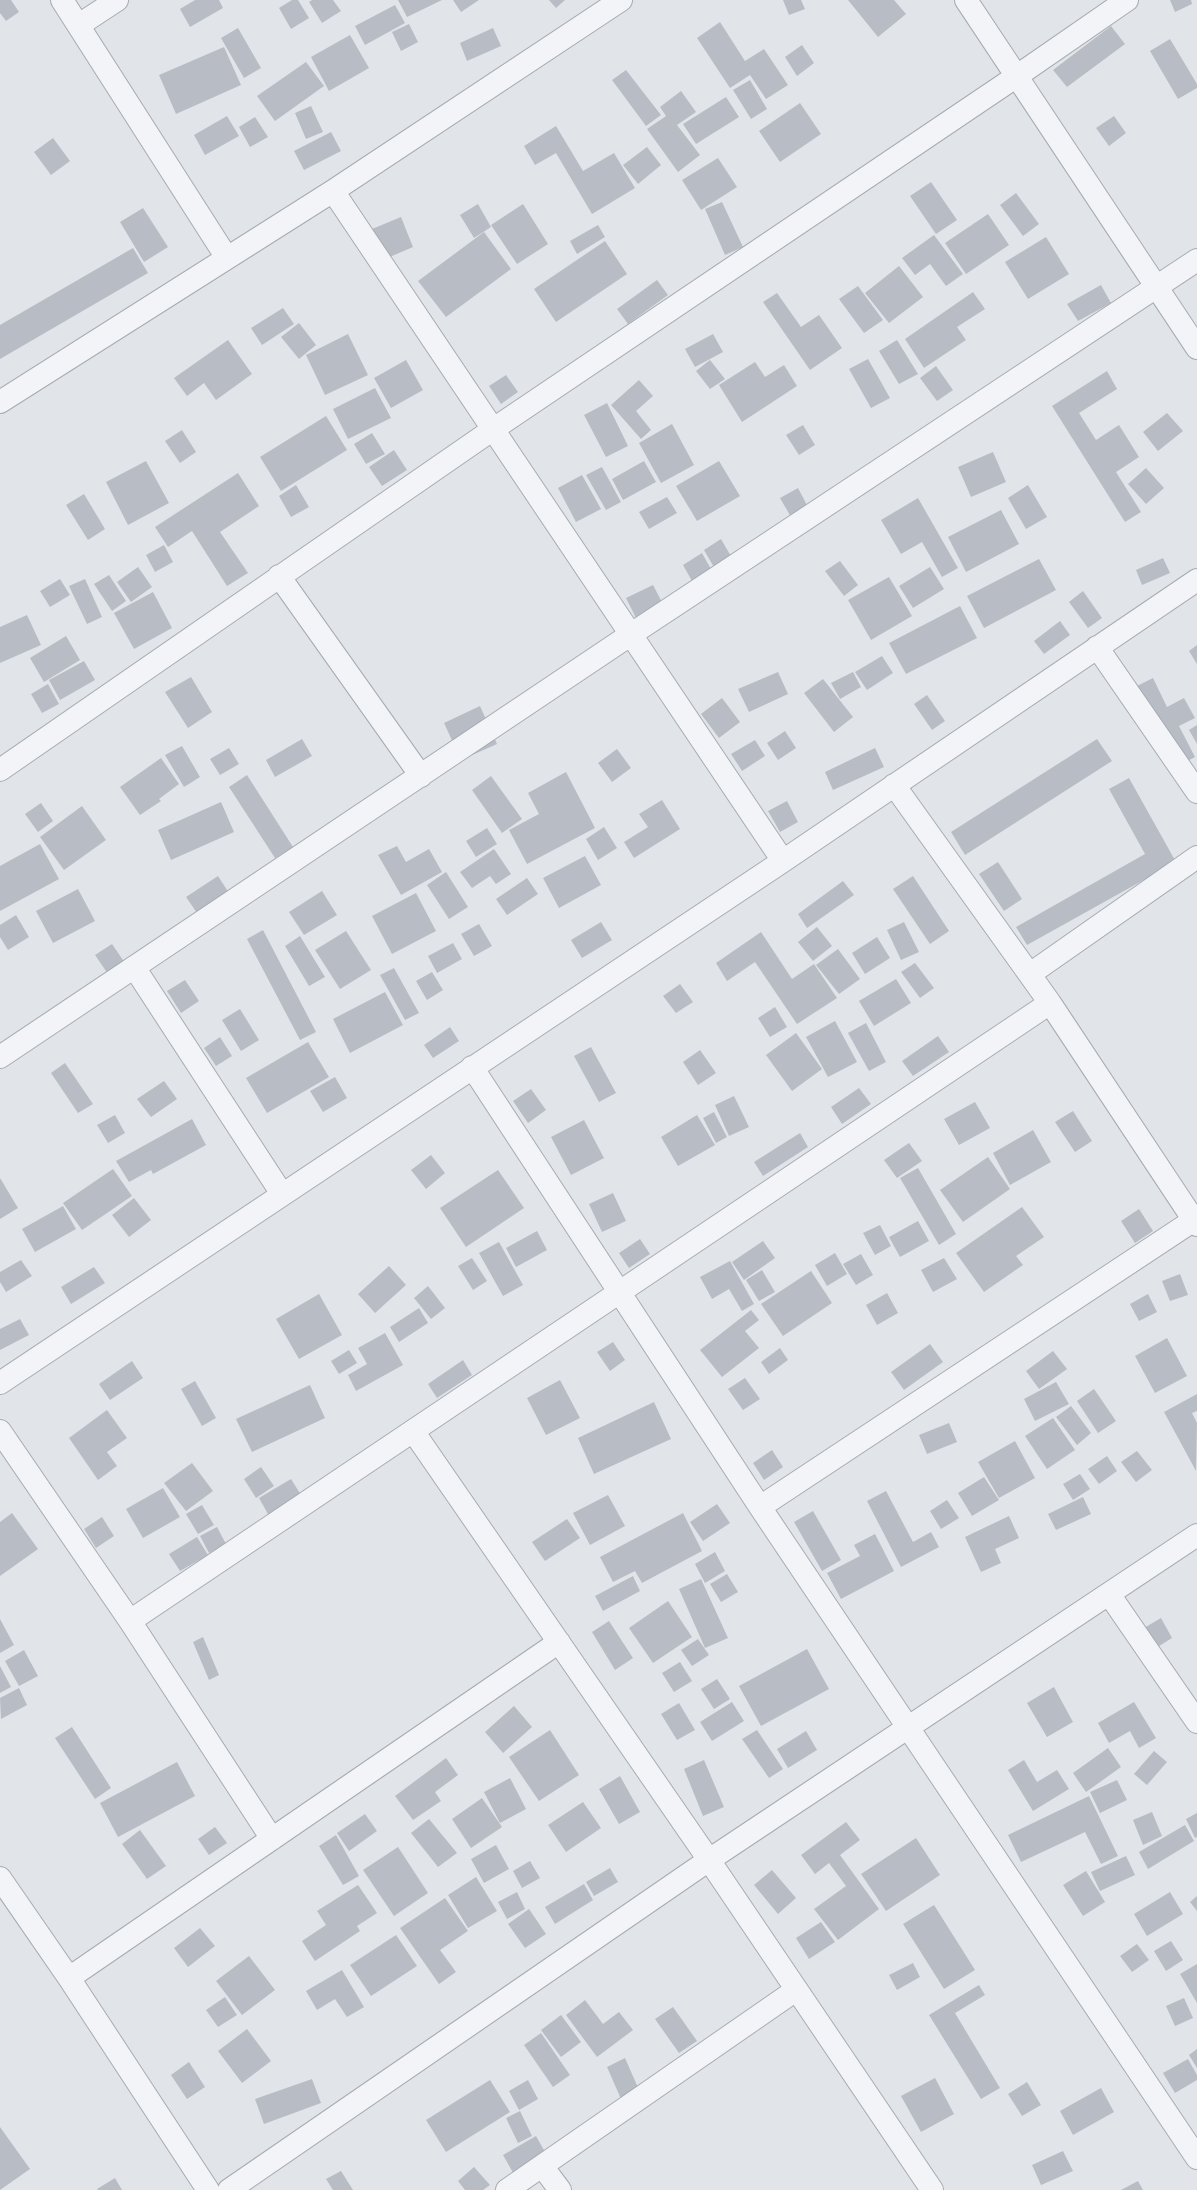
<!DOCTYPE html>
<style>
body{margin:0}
canvas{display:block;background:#e1e4e8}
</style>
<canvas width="1197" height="2190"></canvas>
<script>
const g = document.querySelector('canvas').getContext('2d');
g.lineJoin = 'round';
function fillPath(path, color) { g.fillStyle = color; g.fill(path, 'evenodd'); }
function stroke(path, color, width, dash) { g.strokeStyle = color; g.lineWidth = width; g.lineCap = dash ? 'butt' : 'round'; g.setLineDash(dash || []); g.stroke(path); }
fillPath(new Path2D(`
 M0,0H11L19,12L6,21L0,13Z
 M195,0H219L223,8L190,27L180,9Z
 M292,0H298L309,18L291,29L279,8Z
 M312,0H333L341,11L322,23L309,2Z
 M398,0H442L407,17Z
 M453,0H479L461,12Z
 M549,0H565L556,8Z
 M783,0H801L805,9L789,15Z
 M848,0H894L906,14L878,37Z
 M1170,0H1191L1192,4L1175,12Z
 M395,5L405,23L365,45L355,26Z
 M720,22L745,61L764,49L788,85L766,99L750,75L730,88L697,38Z
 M409,24L418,42L401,51L392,32Z
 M1111,26L1125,44L1067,87L1053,70Z
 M238,28L261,68L244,78L221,38Z
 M493,28L501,46L467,61L460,43Z
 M350,35L369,68L329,91L311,57Z
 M1170,39L1197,84V88L1178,99L1150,51Z
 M802,45L814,63L797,76L785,57Z
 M224,47L241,85L176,114L159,75Z
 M306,62L324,86L275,121L257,96Z
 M626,70L661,115L646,126L612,80Z
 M750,80L767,109L751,119L733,90Z
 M681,91L696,112L677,125L700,155L678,172L647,129L666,116L660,107Z
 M726,97L739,117L696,144L683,124Z
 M800,103L821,134L780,162L759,131Z
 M311,106L323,132L306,139L295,113Z
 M227,116L239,136L205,155L194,135Z
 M1114,116L1126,133L1109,146L1096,128Z
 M255,117L268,137L250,147L239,127Z
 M556,126L583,171L614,153L635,188L592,214L556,153L535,165L524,146Z
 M331,132L341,151L304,170L294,151Z
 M53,138L70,161L51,175L34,152Z
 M647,147L661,165L638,184L623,165Z
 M718,158L737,187L701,210L682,180Z
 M931,182L957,220L936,234L910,196Z
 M1016,193L1039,224L1023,236L1000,205Z
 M722,202L743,247L725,255L705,209Z
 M478,204L491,227L474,238L460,215Z
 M523,204L548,244L517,264L491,225Z
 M143,208L168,247L144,262L120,222Z
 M988,214L1009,245L966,274L945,243Z
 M401,217L413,247L385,259L372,229Z
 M598,225L605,237L577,254L570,241Z
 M484,232L511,269L446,317L418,281Z
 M934,235L963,274L946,286L930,264L915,275L902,258Z
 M1046,237L1069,274L1028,299L1005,262Z
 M605,241L627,274L556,322L534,289Z
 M133,248L148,273L0,359V325Z
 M899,266L923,297L889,323L865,293Z
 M657,280L668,295L628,324L617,309Z
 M1101,285L1111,303L1078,321L1067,304Z
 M858,286L883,320L864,333L839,299Z
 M973,292L985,309L957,327L966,340L924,368L905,339Z
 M777,293L801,327L819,315L842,348L810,370L763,302Z
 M283,308L294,324L262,345L251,328Z
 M299,323L316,345L299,359L281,337Z
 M348,334L368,375L325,395L306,355Z
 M713,334L723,352L695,367L685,349Z
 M228,340L252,374L216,400L204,383L187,396L174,378Z
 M897,340L918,374L899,384L879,351Z
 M868,359L890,398L871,408L849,369Z
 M406,360L423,390L391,408L374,378Z
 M710,360L725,379L710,389L696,371Z
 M755,362L765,377L784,365L797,386L742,422L719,385Z
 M936,366L953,390L937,401L920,378Z
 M1107,371L1117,389L1079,413L1096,440L1119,425L1139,457L1116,472L1141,512L1125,522L1052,406Z
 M506,375L518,392L501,404L489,386Z
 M639,380L653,396L636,411L651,430L641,439L611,405Z
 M375,388L391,418L348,439L333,409Z
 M607,403L628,446L606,457L584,415Z
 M1167,413L1183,431L1158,451L1143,432Z
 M326,416L347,450L281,491L260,457Z
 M672,424L694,465L661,483L639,443Z
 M803,425L815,445L799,455L786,435Z
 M182,430L196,452L180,463L165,441Z
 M372,433L385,454L366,464L354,444Z
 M394,450L407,470L382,486L369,467Z
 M993,452L1006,482L971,497L958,467Z
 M146,461L169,503L128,525L106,482Z
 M644,461L656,482L623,500L612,479Z
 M719,461L740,496L697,521L676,486Z
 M602,467L621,502L606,510L586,475Z
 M1146,468L1164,488L1146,504L1128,484Z
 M238,473L259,506L220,532L248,573L227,586L192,531L168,547L155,527Z
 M582,475L601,509L576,522L558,488Z
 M296,485L309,507L291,517L279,496Z
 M1028,485L1047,517L1026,529L1008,498Z
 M798,488L808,507L791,517L780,498Z
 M84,494L105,529L88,540L66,505Z
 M667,497L677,513L649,529L639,512Z
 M918,498L958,568L942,577L922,542L901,554L881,520Z
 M1001,510L1019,544L966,572L948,537Z
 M721,539L732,558L715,569L704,550Z
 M164,545L173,562L155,572L146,555Z
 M702,553L712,571L692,581L683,565Z
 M1163,558L1170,573L1142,585L1136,570Z
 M1039,559L1056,590L984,628L967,596Z
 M840,561L858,585L844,596L825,571Z
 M138,567L152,587L131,602L117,582Z
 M930,567L944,589L913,608L899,586Z
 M109,575L126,601L112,611L94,584Z
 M889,577L912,616L871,640L848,600Z
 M60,579L70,595L50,607L40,591Z
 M85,579L102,617L87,624L69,586Z
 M653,585L663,604L636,618L626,598Z
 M1083,591L1102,618L1088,628L1069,602Z
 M153,592L172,628L134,649L114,613Z
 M960,606L977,638L906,674L889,643Z
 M27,615L41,645L0,663V627Z
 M1060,621L1070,635L1044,654L1034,641Z
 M66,636L80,660L44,682L30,658Z
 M1197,645V664L1189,651Z
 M882,656L893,673L867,690L855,672Z
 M84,661L95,680L60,700L49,680Z
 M778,672L788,694L749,712L738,689Z
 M853,672L861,687L840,699L831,683Z
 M191,677L212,712L188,728L165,692Z
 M1153,678L1167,707L1184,698L1195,718L1179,726L1195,757L1178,766L1137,686Z
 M823,679L853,717L834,732L804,693Z
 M48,684L59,704L42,713L31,694Z
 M927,695L945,721L932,730L914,704Z
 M722,698L740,722L719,738L701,714Z
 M480,706L497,744L461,760L444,723Z
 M1197,725V744L1189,730Z
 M785,731L796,748L778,760L767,743Z
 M302,739L312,756L275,777L266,760Z
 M1097,739L1112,761L965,855L951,832Z
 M755,740L765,756L742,771L731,754Z
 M182,746L200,777L184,787L165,755Z
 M229,748L239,764L220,775L210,759Z
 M875,748L884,767L833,790L825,772Z
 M617,749L631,768L612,782L598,763Z
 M161,758L179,784L159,799L161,801L140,815L120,787Z
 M566,772L595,828L527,864L509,830L539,814L528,793Z
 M247,775L293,847L275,858L229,787Z
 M491,776L522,819L502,833L472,790Z
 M1129,778L1176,862L1027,945L1016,927L1145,854L1109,789Z
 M662,800L680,829L634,858L624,842L648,827L639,814Z
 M787,801L798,822L780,832L768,811Z
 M221,802L234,832L171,860L158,830Z
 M41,803L53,821L38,832L25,814Z
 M82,806L106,840L64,870L40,837Z
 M604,827L617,848L598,860L586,839Z
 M487,828L497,844L476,857L466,841Z
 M40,844L59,879L0,911V866Z
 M397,846L406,862L429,849L442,872L401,895L378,855Z
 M494,849L511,874L496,884L490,876L472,888L460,872Z
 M585,856L601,885L559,908L543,878Z
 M998,862L1022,899L1004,911L979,874Z
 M446,872L468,907L449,919L427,885Z
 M218,876L229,893L197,913L186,897Z
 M913,876L949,931L930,944L893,889Z
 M527,878L538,894L507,915L496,899Z
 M843,881L854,895L807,928L798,914Z
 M78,889L95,921L53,943L36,911Z
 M322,891L337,915L304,935L289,912Z
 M416,893L436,931L392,954L372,916Z
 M16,915L29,937L8,950L0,937V925Z
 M601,922L612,940L582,958L571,940Z
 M904,922L919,952L901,960L887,930Z
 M479,924L492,946L474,956L461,934Z
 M817,927L832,946L813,961L798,942Z
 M263,930L316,1032L300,1040L247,939Z
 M346,931L371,970L340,989L315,950Z
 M761,932L792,979L814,964L837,998L797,1024L755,962L727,981L716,963Z
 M300,936L325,977L309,986L285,946Z
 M877,937L890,958L865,974L852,953Z
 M453,943L462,959L437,973L428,956Z
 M112,944L125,963L108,974L95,955Z
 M838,949L860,979L839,994L816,965Z
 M915,963L934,988L920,998L901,972Z
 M394,968L419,1013L405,1020L380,975Z
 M432,972L443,990L427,1000L416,981Z
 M896,979L911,1003L874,1026L859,1001Z
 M185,980L199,1001L181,1013L167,991Z
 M680,984L693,1002L676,1013L663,996Z
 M385,992L403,1025L350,1053L333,1019Z
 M775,1007L787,1027L770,1037L758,1018Z
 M240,1009L259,1040L241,1051L222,1020Z
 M835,1021L857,1062L828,1077L806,1037Z
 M866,1023L886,1062L869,1071L848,1033Z
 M450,1027L459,1041L433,1058L424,1045Z
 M796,1033L822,1069L792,1091L766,1055Z
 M938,1036L949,1052L913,1076L902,1061Z
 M220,1037L232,1056L216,1066L204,1048Z
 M308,1042L329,1077L267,1113L246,1078Z
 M591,1047L616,1093L599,1102L574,1056Z
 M700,1050L716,1073L698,1085L683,1062Z
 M65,1063L93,1104L78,1113L51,1073Z
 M335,1077L347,1098L323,1112L310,1091Z
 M164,1081L177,1099L151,1117L137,1099Z
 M859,1088L871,1104L842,1124L831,1107Z
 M531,1089L546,1110L528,1123L513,1101Z
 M734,1096L749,1127L729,1136L715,1105Z
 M975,1102L990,1128L959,1145L944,1119Z
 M1073,1111L1092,1141L1075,1152L1055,1122Z
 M714,1112L727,1137L716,1143L703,1118Z
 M115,1115L125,1133L108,1143L97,1125Z
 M697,1115L715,1145L678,1166L661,1137Z
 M192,1119L206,1145L153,1174L151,1170L129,1182L116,1161Z
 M584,1120L604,1158L571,1175L551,1137Z
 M1033,1130L1051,1162L1010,1185L993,1153Z
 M800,1133L808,1147L763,1176L754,1162Z
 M909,1143L922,1161L897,1178L884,1160Z
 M431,1155L445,1173L426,1189L411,1170Z
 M988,1157L1010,1189L963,1222L940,1190Z
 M918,1168L956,1234L939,1245L900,1178Z
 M113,1169L132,1196L82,1230L63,1203Z
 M498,1170L524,1208L466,1247L440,1208Z
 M0,1178L18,1208L0,1219Z
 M613,1193L626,1221L602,1232L589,1204Z
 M134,1198L151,1220L129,1237L112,1215Z
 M63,1206L76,1229L35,1252L22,1229Z
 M1022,1207L1044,1237L1016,1256L1023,1265L984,1292L956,1253Z
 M1139,1209L1153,1231L1135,1243L1121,1221Z
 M918,1221L929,1241L900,1257L889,1237Z
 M880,1225L891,1246L875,1255L863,1233Z
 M537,1231L547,1250L516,1267L506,1248Z
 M640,1239L650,1254L629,1268L619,1253Z
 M763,1241L775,1258L744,1280L732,1262Z
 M499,1242L523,1285L503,1296L479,1253Z
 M835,1253L847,1274L827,1286L815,1265Z
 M861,1254L873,1275L856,1285L843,1264Z
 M472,1258L487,1281L473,1290L458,1266Z
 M944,1258L957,1279L933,1292L921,1270Z
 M21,1260L32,1276L6,1292L0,1282V1272Z
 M730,1261L754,1304L742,1311L729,1289L712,1299L700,1277Z
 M389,1266L406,1285L375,1313L358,1294Z
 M94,1267L105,1283L71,1304L61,1287Z
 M762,1270L775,1292L759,1301L746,1280Z
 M811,1271L832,1303L783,1336L761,1304Z
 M1180,1274L1188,1295L1170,1301L1162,1281Z
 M428,1286L445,1308L431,1319L414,1298Z
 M887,1293L898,1313L877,1325L866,1305Z
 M319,1294L342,1335L299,1359L276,1319Z
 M1148,1294L1157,1312L1139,1321L1130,1304Z
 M419,1308L428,1323L399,1342L390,1327Z
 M751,1310L759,1320L745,1331L759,1348L722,1377L700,1350Z
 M20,1319L29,1335L0,1350V1329Z
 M385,1333L403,1365L356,1391L348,1375L367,1364L358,1348Z
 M1167,1338L1187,1376L1155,1393L1135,1356Z
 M613,1342L625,1360L610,1371L597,1352Z
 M930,1344L943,1362L904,1390L891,1372Z
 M780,1348L788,1360L769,1374L761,1362Z
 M349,1350L357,1363L339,1374L331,1361Z
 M1053,1351L1067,1369L1039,1389L1026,1371Z
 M463,1360L472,1375L437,1398L428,1384Z
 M132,1361L143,1378L110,1400L99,1384Z
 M745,1378L760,1399L743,1410L728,1389Z
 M560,1380L580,1418L546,1435L527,1398Z
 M195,1381L216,1418L202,1426L181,1389Z
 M1056,1382L1069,1404L1035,1421L1024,1399Z
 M310,1385L325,1418L252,1452L236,1419Z
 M1094,1389L1116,1421L1098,1433L1077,1401Z
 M1197,1394V1411L1192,1413L1197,1423L1196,1471L1164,1412Z
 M654,1402L671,1439L594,1474L578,1438Z
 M1071,1406L1091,1433L1077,1445L1056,1417Z
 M107,1410L127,1438L107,1452L117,1466L98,1480L69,1438Z
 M1053,1418L1075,1450L1047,1469L1025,1436Z
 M949,1423L957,1442L927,1454L919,1435Z
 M1015,1441L1035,1478L999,1498L978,1462Z
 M772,1450L783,1467L764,1480L753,1463Z
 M1137,1451L1152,1470L1136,1482L1121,1462Z
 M1107,1456L1117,1471L1099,1484L1088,1469Z
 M192,1463L213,1491L186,1511L164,1483Z
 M261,1467L274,1486L256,1498L244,1479Z
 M1080,1474L1090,1489L1073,1500L1063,1484Z
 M984,1477L999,1500L972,1516L958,1493Z
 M291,1479L306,1503L273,1523L259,1498Z
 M163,1488L180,1517L143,1538L126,1509Z
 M886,1491L913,1542L931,1532L939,1547L901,1567L867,1501Z
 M608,1495L625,1526L590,1545L573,1513Z
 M1083,1497L1091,1514L1056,1530L1048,1514Z
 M947,1500L959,1518L941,1529L930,1511Z
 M717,1504L730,1523L703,1541L690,1522Z
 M202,1505L214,1525L198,1534L186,1514Z
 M813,1511L841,1560L822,1571L794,1522Z
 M12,1513L38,1549L0,1576V1522Z
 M683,1513L702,1551L642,1583L635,1571L613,1582L600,1557Z
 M1009,1516L1019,1538L995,1549L1001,1563L981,1572L965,1537Z
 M102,1517L114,1536L96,1548L84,1529Z
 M567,1519L580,1538L545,1561L532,1542Z
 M217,1527L226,1544L209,1553L200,1536Z
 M875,1534L894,1571L841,1599L827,1573L860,1556L854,1545Z
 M197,1537L208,1555L180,1571L169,1554Z
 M715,1552L725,1571L705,1583L695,1564Z
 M727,1574L738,1592L721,1602L710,1584Z
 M633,1576L640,1591L603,1611L595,1596Z
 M701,1579L728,1638L705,1648L679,1589Z
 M668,1601L692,1637L653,1663L629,1628Z
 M1161,1618L1172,1638L1156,1648L1144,1628Z
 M0,1619L14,1645L0,1653Z
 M609,1621L633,1658L615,1670L592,1632Z
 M203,1637L219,1675L209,1680L193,1642Z
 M698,1639L709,1655L692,1666L681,1650Z
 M807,1649L829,1689L761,1726L739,1686Z
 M24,1650L38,1676L19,1686L5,1661Z
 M680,1662L692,1681L674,1692L662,1673Z
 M0,1666L11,1687L0,1693Z
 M717,1679L730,1699L714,1709L701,1689Z
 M1054,1687L1073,1722L1047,1737L1027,1703Z
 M19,1688L27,1705L1,1719L0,1698Z
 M732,1702L744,1721L712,1741L700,1722Z
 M1134,1702L1156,1738L1139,1748L1130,1731L1109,1743L1098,1723Z
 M679,1703L695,1730L677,1740L661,1714Z
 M514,1706L532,1727L503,1753L485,1732Z
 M72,1727L111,1788L95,1799L55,1738Z
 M550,1730L579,1775L539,1801L509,1757Z
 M757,1730L783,1769L769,1778L742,1739Z
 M806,1731L817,1750L788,1768L777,1749Z
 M1108,1748L1121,1767L1086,1792L1073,1773Z
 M1154,1751L1167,1762L1147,1785L1134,1774Z
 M446,1758L458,1775L435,1792L441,1801L413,1820L395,1796Z
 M704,1760L724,1807L703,1816L684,1769Z
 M1024,1760L1037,1782L1057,1770L1069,1789L1033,1811L1008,1770Z
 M177,1762L195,1796L118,1837L100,1803Z
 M620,1776L640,1812L619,1824L599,1789Z
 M510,1778L526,1809L500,1823L484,1792Z
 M1117,1780L1127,1800L1100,1813L1090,1792Z
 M1089,1796L1118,1856L1101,1864L1085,1832L1021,1862L1008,1835Z
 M482,1798L502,1827L471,1848L452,1819Z
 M583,1802L601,1828L566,1852L548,1825Z
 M1152,1812L1162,1836L1143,1845L1133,1820Z
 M1197,1813V1837L1195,1838L1186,1819Z
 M365,1814L377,1831L349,1851L337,1833Z
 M429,1819L457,1853L438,1867L411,1833Z
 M846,1822L860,1840L840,1855L879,1909L838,1940L814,1909L846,1886L829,1863L815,1874L801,1855Z
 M1185,1825L1194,1841L1148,1869L1139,1852Z
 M215,1827L227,1843L209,1855L198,1839Z
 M140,1830L166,1866L147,1879L122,1844Z
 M336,1835L359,1876L343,1885L319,1846Z
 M916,1838L940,1875L886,1911L861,1874Z
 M496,1845L509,1869L484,1883L471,1859Z
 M398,1847L428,1893L394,1916L363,1870Z
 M1126,1856L1135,1875L1100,1891L1091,1872Z
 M530,1861L540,1878L522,1888L513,1871Z
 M610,1868L618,1882L594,1896L586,1882Z
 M772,1870L796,1898L778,1914L754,1885Z
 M1086,1871L1105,1902L1083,1916L1063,1885Z
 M476,1877L497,1911L468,1928L448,1895Z
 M584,1884L593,1900L555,1924L545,1907Z
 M358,1885L377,1913L357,1926L360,1931L315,1961L302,1941L326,1925L317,1911Z
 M517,1892L525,1909L507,1919L498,1902Z
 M1170,1892L1183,1914L1147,1936L1134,1914Z
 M1197,1896V1911L1190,1902Z
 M445,1898L468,1931L440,1950L456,1972L439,1984L400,1928Z
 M934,1905L975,1970L944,1989L903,1924Z
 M529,1909L546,1934L525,1948L508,1924Z
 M821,1922L835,1942L809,1959L796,1938Z
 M200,1928L215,1946L188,1967L174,1948Z
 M396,1935L417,1966L371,1996L350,1965Z
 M1171,1941L1183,1960L1166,1971L1154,1951Z
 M1137,1944L1149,1960L1132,1972L1120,1956Z
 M249,1956L275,1990L242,2015L216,1981Z
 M913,1963L920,1977L897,1990L889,1975Z
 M1197,1964V2003L1180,1974Z
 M342,1970L364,2007L347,2017L335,1999L317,2010L306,1991Z
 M979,1985L985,1995L955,2013L1000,2088L981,2099L929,2015Z
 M225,1997L237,2015L218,2027L206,2010Z
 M1184,1998L1193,2018L1175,2026L1166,2006Z
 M585,2000L603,2024L619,2012L633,2030L597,2057L566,2015Z
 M673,2007L697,2041L679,2053L655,2019Z
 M561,2015L581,2042L561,2057L541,2030Z
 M247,2029L271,2061L242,2083L218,2051Z
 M541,2033L570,2075L553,2087L524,2045Z
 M1197,2049V2068L1189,2055Z
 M625,2058L639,2090L621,2099L607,2067Z
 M1188,2059L1197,2075V2080L1175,2093L1163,2073Z
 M189,2062L205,2087L187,2099L171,2075Z
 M935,2078L954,2114L921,2132L901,2096Z
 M312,2079L321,2103L264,2124L255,2099Z
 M490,2080L510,2112L446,2152L426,2120Z
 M528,2080L538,2099L519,2110L509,2091Z
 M1027,2082L1041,2105L1022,2116L1008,2094Z
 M1101,2088L1114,2112L1073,2135L1060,2111Z
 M520,2111L532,2136L518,2143L506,2118Z
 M0,2127L30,2169L0,2190Z
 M536,2136L549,2159L516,2178L503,2155Z
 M1063,2151L1073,2171L1041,2185L1032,2165Z
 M474,2167L490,2185L483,2190H465L458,2181Z
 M341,2171L353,2190H333L326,2179Z
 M115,2178L122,2190H98L97,2189Z
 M1138,2181L1143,2190H1121Z`), '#b8bdc5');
const street = new Path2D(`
 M62,0L227,258
 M966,0L1197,348
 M79,25L117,0
 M333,191L783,861
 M0,402L333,191L621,0
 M279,576L421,776
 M1097,647L1197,792
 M0,770L492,430L1017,76L1127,0
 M894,785L1050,1003L1197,1225
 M134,967L282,1194
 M1030,974L1197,857
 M0,1057L630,635L1197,260
 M472,1067L760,1507L1197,2158
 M0,1383L783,861L1197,580
 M0,1431L130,1621L272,1839
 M413,1431L709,1860L932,2190
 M760,1507L1197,1218
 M1109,1594L1197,1722
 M130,1621L1050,1003
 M0,1878L69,1978L208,2190
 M69,1978L559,1642
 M542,2166L560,2190
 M229,2190L709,1860L1197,1535
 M507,2190L796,1990`);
stroke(street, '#a6abb2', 24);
stroke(street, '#f3f4f7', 22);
</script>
